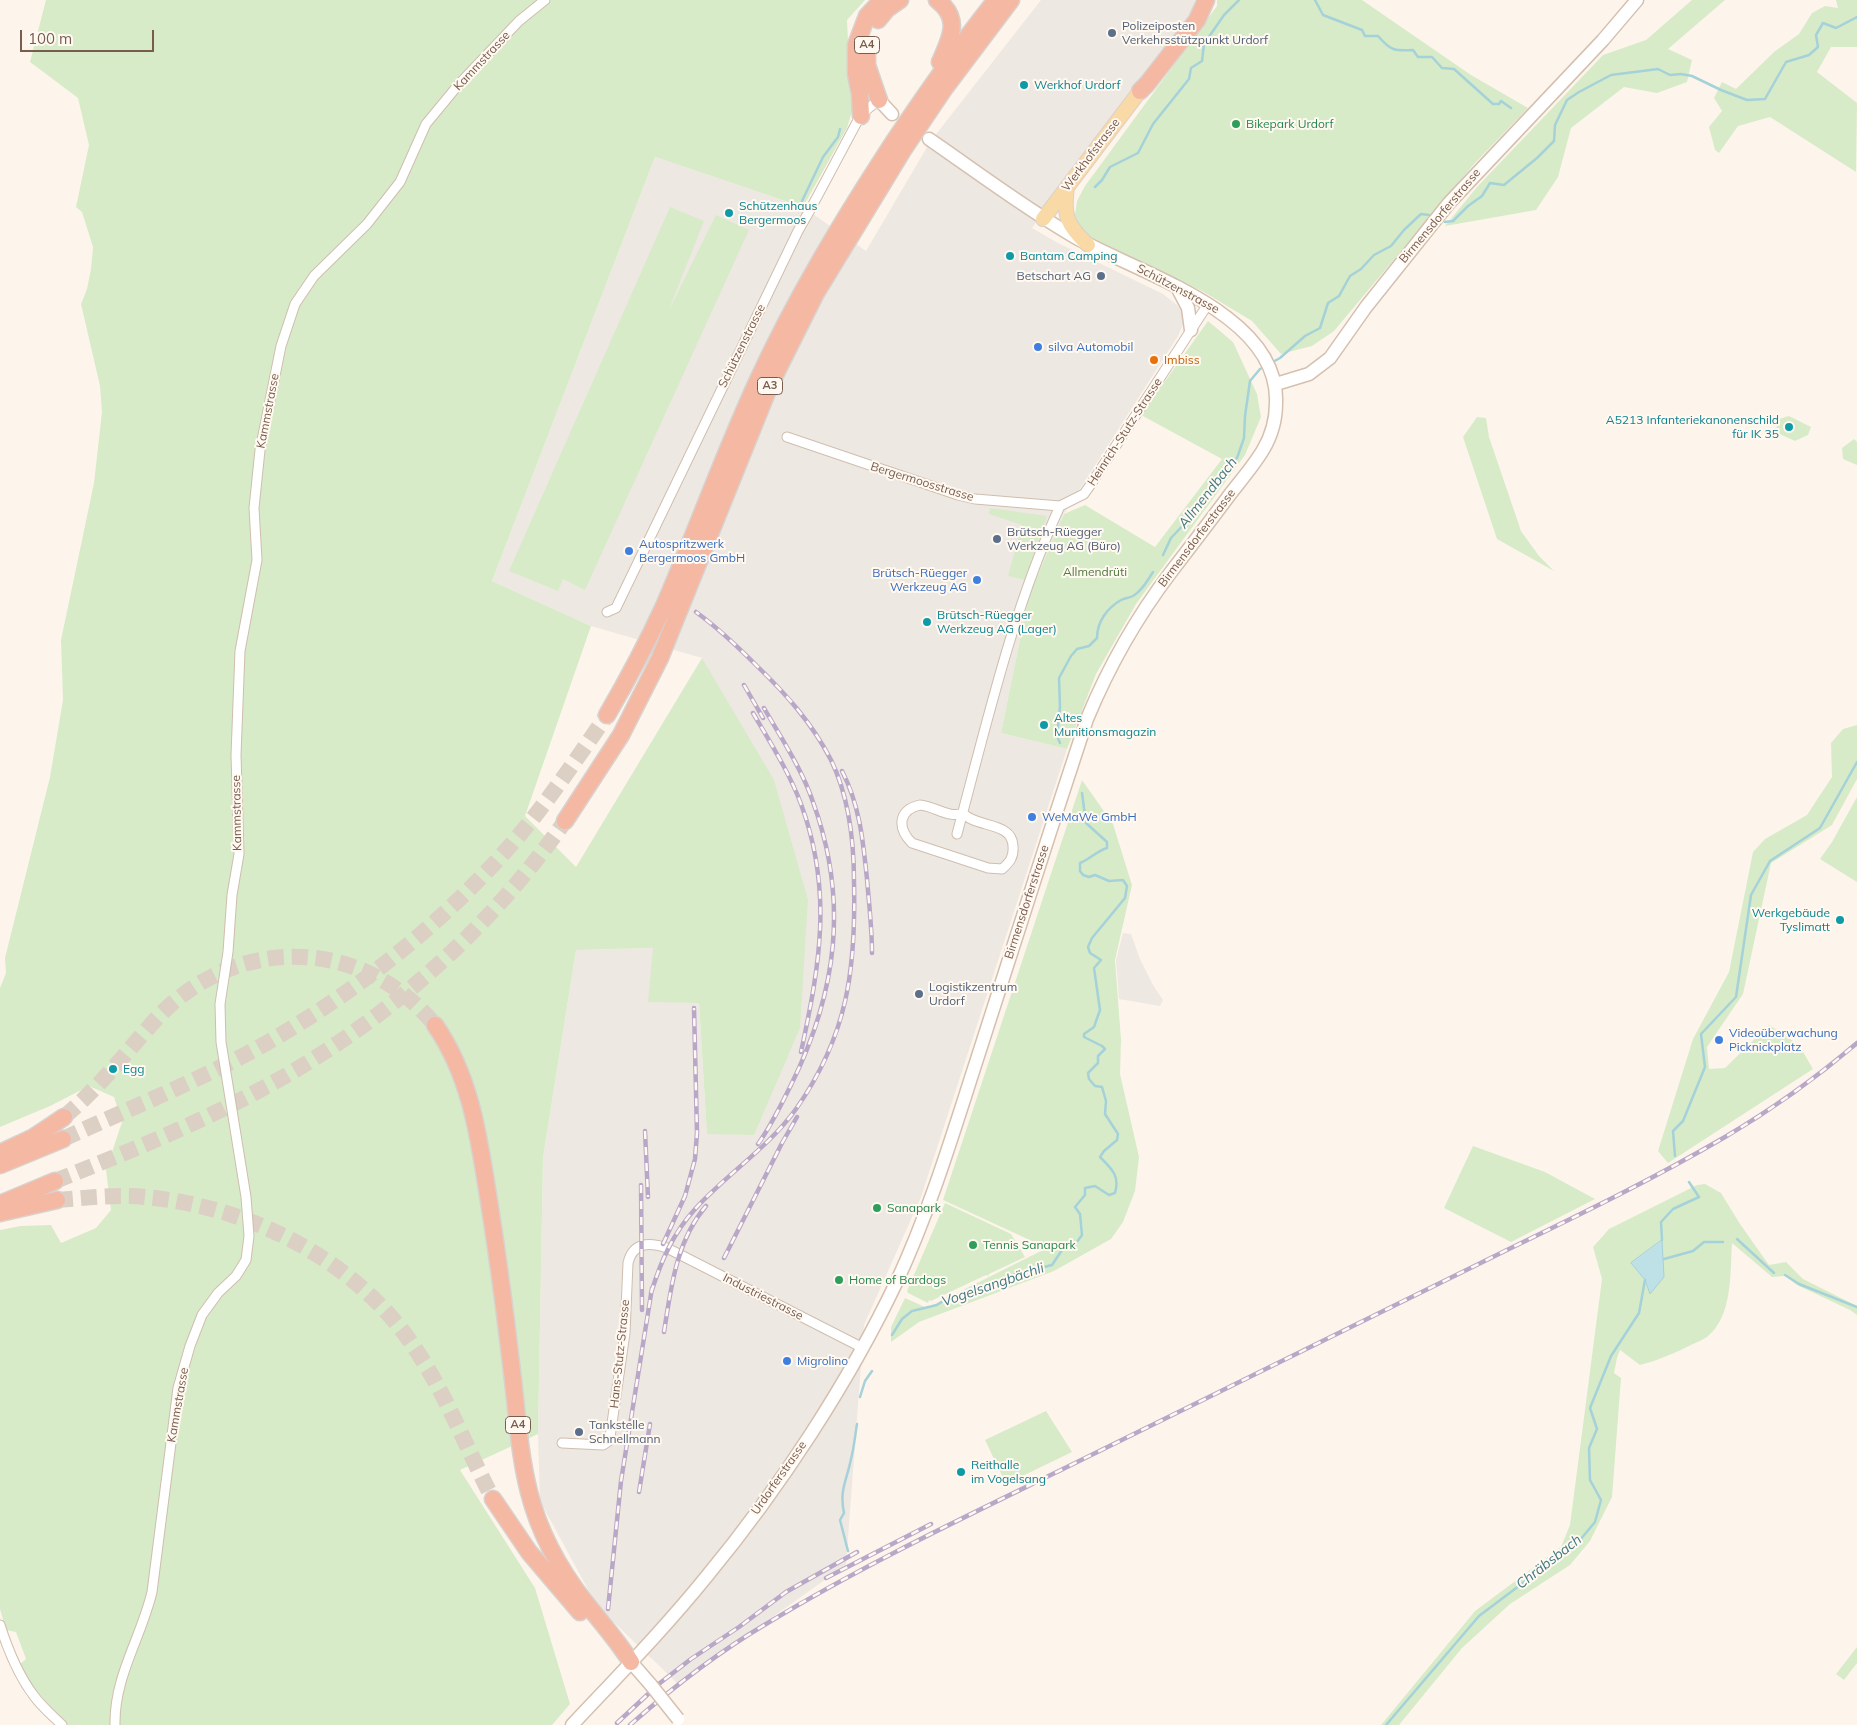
<!DOCTYPE html>
<meta charset="utf-8">
<style>
body{margin:0}
#map{position:relative;width:1857px;height:1725px;overflow:hidden;background:#fdf5eb;font-family:Mulish,sans-serif}
canvas{display:block}
.scale{position:absolute;left:20px;top:30px;width:134px;height:22px;box-sizing:border-box;border:2px solid #785c4d;border-top:0;padding-left:6px;font-size:15px;line-height:18px;white-space:nowrap;color:#785c4d;-webkit-text-stroke:4px #fff9f1;paint-order:stroke}
</style>
<div id="map">
<canvas width="1857" height="1725"></canvas>
<div class="scale">100 m</div>
</div>
<script>
const g = document.querySelector('canvas').getContext('2d');
g.lineJoin = 'round';
function fillPath(path, color) { g.fillStyle = color; g.fill(path, 'evenodd'); }
function stroke(path, color, width, dash) { g.strokeStyle = color; g.lineWidth = width; g.lineCap = dash ? 'butt' : 'round'; g.setLineDash(dash || []); g.stroke(path); }
function write(font, color, halo, rows, align = 'center') {
  g.font = font + ' Mulish,sans-serif'; g.lineWidth = 4; g.setLineDash([]); g.textBaseline = 'middle'; g.strokeStyle = halo; g.fillStyle = color; for (const [text, x, y, turn = 0] of rows) {
    g.save(); g.translate(x, y); g.rotate((+turn || 0) * Math.PI / 180); g.textAlign = isNaN(turn) ? turn : align; if (halo) g.strokeText(text, 0, 0); g.fillText(text, 0, 0); g.restore();
  }
}
fillPath(new Path2D(`
 M1041,0H1195L1191,12L1032,228L1058,243L1163,294L1177,305L1182,312L1184,318L1182,327L1178,336L1064,514L1029,595L1001,733L1067,749L921,1197L864,1325L846,1565L678,1684L597,1606L540,1501L538,1434L543,1158L576,950L654,948L699,1003L707,1134L702,658L591,626L492,581L655,157L803,207L866,251L930,142Z
 M1123,933L1131,934L1140,959L1153,985L1163,1000L1160,1006L1119,999L1116,960Z`), '#eee8e3');
fillPath(new Path2D(`
 M46,0H865L847,20L849,63L855,101L847,128L803,207L655,157L492,581L591,626L525,816L576,867L702,658L774,780L808,900L800,1028L754,1135L707,1134L699,1003L648,1002L653,948L576,950L543,1158L538,1434L460,1470L535,1588L570,1704L552,1725H67C48,1704 34,1691 20,1664L26,1659L16,1632L6,1630L0,1609V1230L21,1226L51,1225L61,1243L96,1228L111,1210L106,1170L122,1122L114,1097L89,1086L50,1106L0,1127V988L6,973L5,958L50,777L63,700L61,640L94,483L102,412L100,386L81,304L87,289L91,269L93,247L82,212L76,207L89,145L78,98L30,62Z
 M1217,0H1362L1471,75L1528,108L1474,164L1334,331L1312,346L1281,354L1252,321L1202,291L1085,236L1074,222L1077,201L1085,186L1217,6Z
 M1692,0H1725L1668,49L1692,60L1687,82L1657,93L1624,87L1571,128L1558,177L1536,210L1445,226L1477,187L1603,55L1646,40Z
 M1836,0H1857V47H1831L1817,72L1857,103L1856,172L1770,117L1738,126L1719,153L1715,150L1709,127L1722,111L1714,98L1722,82L1736,89L1774,52L1799,34L1812,13L1825,6L1838,8Z
 M670,207L704,221L668,312L716,215L749,230L585,590L563,579L558,591L509,571Z
 M1208,321L1233,342L1257,394L1261,417L1245,455L1136,604L1096,674L1067,749L1001,733L1029,595L1064,514L1085,505L1155,547L1222,459L1141,415Z
 M1789,416L1811,427L1808,435L1795,441L1775,432L1779,419Z
 M1477,417L1486,418L1489,437L1521,531L1539,556L1554,571L1497,539L1463,437Z
 M1854,439L1857,442V465L1843,459L1842,448Z
 M990,508L1047,516L1025,580L1008,576L1022,525L989,514Z
 M1857,725V779L1832,825L1771,863L1743,994L1707,1047L1709,1069L1725,1068L1769,1025L1799,1045L1813,1069L1668,1163L1658,1151L1693,1039L1729,972L1753,852L1765,839L1807,815L1832,777L1831,743L1843,729Z
 M1082,780L1113,824L1132,885L1115,960L1121,1040L1120,1074L1139,1157L1135,1191L1123,1222L1111,1239L1054,1271L919,1322L891,1342V1327L905,1298L927,1308L1047,1248L943,1200Z
 M1857,797V882L1820,859L1832,842Z
 M1473,1146L1545,1172L1595,1199L1511,1242L1444,1208Z
 M1705,1184L1721,1193L1740,1224L1769,1265L1786,1262L1803,1279L1857,1306V1315L1850,1310L1797,1285L1785,1276L1772,1277L1732,1243C1730,1273 1733,1316 1707,1337C1703,1340 1697,1342 1693,1344C1675,1353 1659,1360 1640,1365L1620,1350L1617,1358L1614,1373L1621,1378L1612,1497L1590,1541L1570,1565L1510,1604L1462,1648L1399,1725H1381L1475,1611L1561,1547L1570,1525L1602,1279L1593,1247L1609,1229L1697,1185ZM1662,1240L1650,1293L1645,1280L1632,1263Z
 M945,1203L1011,1234L1025,1257L989,1274L988,1276L986,1275L931,1301L929,1300L928,1303L908,1293L907,1291Z
 M1046,1411L1072,1452L1006,1484L985,1440Z
 M1857,1647V1663L1844,1680L1836,1674Z`), '#d7ebc8');
const water = new Path2D(`
 M1662,1240L1664,1277L1650,1294L1645,1280L1631,1263Z`);
fillPath(water, '#bee1e7');
stroke(water, '#a5d1d9', 1);
stroke(new Path2D(`
 M1315,0L1323,15L1362,30L1365,36H1378C1391,51 1394,51 1413,50L1418,57H1432L1442,68L1454,69L1493,104H1499L1501,101L1511,108
 M1095,187L1102,180L1110,167L1138,153L1153,124L1189,79L1191,68L1202,61L1204,44L1224,15L1239,0
 M802,201L823,157L838,137L840,129
 M1445,222L1453,221L1468,206L1482,196L1490,183L1504,185L1537,158L1554,141L1555,125L1567,100L1579,92L1611,75L1658,69L1670,75L1681,74L1692,76L1721,90L1747,100L1765,99L1786,62L1809,55L1818,47L1816,35L1823,23L1836,28L1857,17
 M1271,363L1280,358L1305,336L1320,328L1328,303L1339,296L1350,276L1361,269L1374,255L1391,246L1404,230L1421,214L1429,215
 M1163,555L1171,538L1188,520L1203,494L1215,486L1225,467L1237,458L1244,438L1245,416L1250,381L1260,369L1264,367
 M1060,743L1057,736L1060,707L1059,678L1071,656L1077,649L1089,646L1097,638C1097,622 1107,608 1121,600C1125,598 1129,598 1133,596C1142,591 1147,581 1153,572
 M1675,1156L1673,1131L1683,1121L1705,1067L1701,1034L1736,997L1751,895L1770,861L1820,828L1857,762
 M1737,1239L1774,1273
 M1662,1240L1661,1222L1673,1209L1699,1197L1689,1182
 M1664,1259L1693,1251L1704,1242H1723
 M1785,1275L1799,1284L1857,1307
 M892,1335L902,1319L912,1311L937,1305L946,1299L971,1295L1008,1276L1052,1265L1062,1250L1074,1246L1082,1235L1080,1214L1075,1207L1085,1195V1188L1095,1186L1109,1195L1115,1193C1120,1176 1112,1169 1100,1157L1104,1151L1117,1140L1118,1134L1105,1114L1106,1101L1102,1087L1095,1086L1089,1079L1088,1073L1098,1063V1056L1105,1049L1102,1046L1084,1037V1034L1094,1027L1100,1010L1094,968L1101,960L1090,953L1088,947L1092,938L1125,898L1127,886L1123,880L1109,881L1095,875L1089,877L1083,875L1080,871V863C1090,859 1097,851 1107,848V842L1086,823L1082,793
 M860,1397L865,1381L872,1371
 M848,1551L840,1520L844,1513C839,1490 847,1480 851,1459C854,1448 855,1436 857,1424
 M1386,1725L1479,1616L1580,1540L1595,1522L1601,1500L1590,1480L1589,1448L1597,1429L1590,1408L1611,1356L1639,1313L1645,1280`), '#a5d1d9', 2.5);
stroke(new Path2D(`
 M64,1117C90,1095 113,1069 135,1043C145,1032 155,1019 166,1009C246,934 365,940 435,1025
 M63,1139C126,1110 193,1083 254,1050C356,994 457,913 530,822C557,788 582,751 607,715
 M55,1181C128,1152 200,1123 269,1085C386,1021 489,930 565,821
 M57,1200C86,1198 116,1194 145,1197C247,1206 353,1258 412,1344C446,1393 466,1448 493,1499`), '#dccfc4', 16, [16, 8]);
const minor = new Path2D(`
 M787,437L958,495L975,499L1060,506
 M607,612L616,608L798,231L810,210L857,122L865,111L879,100
 M920,805C934,806 950,819 963,813C975,828 1012,821 1013,846C1014,857 1010,862 1002,869L988,868L912,843C897,828 898,810 920,805Z
 M957,834C987,723 1012,611 1060,506L1084,494L1091,484L1208,304
 M562,1443L603,1445L609,1441L610,1437L625,1333L628,1263C633,1242 649,1242 667,1248L863,1348
 M0,1625C8,1650 18,1675 34,1696C42,1707 52,1715 62,1725
 M115,1725C114,1677 141,1638 152,1592L178,1388L190,1346L202,1315L218,1293L236,1276L246,1260L249,1236L246,1197L221,1042L220,1004L228,952L232,895L239,854L236,755L240,651L257,560L254,508L260,450L281,346L295,304L314,276L367,224L400,182L426,124L459,84L519,21L545,0`);
const secondary = new Path2D(`
 M879,100L892,114
 M1177,287L1188,308L1191,330
 M1276,384L1309,374L1330,358L1366,307L1449,203L1603,40L1637,0
 M631,1662L651,1685
 M572,1725C618,1676 665,1628 707,1576C779,1489 849,1382 897,1281C931,1208 954,1130 979,1053C1015,942 1050,830 1087,719C1109,666 1136,618 1171,572C1191,546 1211,520 1231,493C1242,479 1254,465 1263,450C1272,435 1276,420 1276,403C1280,312 1136,273 1073,236C1023,207 977,172 929,139`);
const primary = new Path2D(`
 M1067,187C1063,216 1067,225 1088,245
 M1043,219L1140,91`);
const motorway = new Path2D(`
 M937,0C962,19 950,39 940,62
 M878,20L887,9L900,0
 M867,45V65L879,100
 M1140,91L1147,84L1197,20L1206,0
 M861,116L860,94L856,74V45L867,16L882,0
 M607,715C628,679 647,643 664,606C696,532 723,456 757,382C796,297 844,218 895,140C927,92 960,45 996,0
 M565,821L621,735L660,658L770,385L816,293L903,150L944,89L1011,0
 M435,1025C469,1074 478,1131 487,1189C497,1250 505,1311 512,1372C517,1412 519,1453 529,1492C539,1532 560,1570 585,1602C601,1622 617,1640 631,1662
 M0,1153L34,1137L64,1117
 M0,1165L63,1139
 M0,1204L55,1181
 M0,1213L57,1200
 M493,1499L529,1552L580,1612`);
stroke(minor, '#cfbeaf', 11);
stroke(secondary, '#d5c0af', 15);
stroke(primary, '#d9d1cd', 16);
stroke(motorway, '#d9d1cd', 19);
stroke(minor, '#fff', 9);
stroke(secondary, '#fff', 12);
stroke(primary, '#f9d9a5', 14);
stroke(motorway, '#f5b8a3', 16);
const rail = new Path2D(`
 M744,685L763,718
 M753,713C770,742 789,772 801,804C833,891 820,964 801,1052
 M842,771C860,806 863,841 867,879C869,904 872,928 872,953
 M645,1131L648,1197
 M758,1144C771,1126 781,1105 791,1085C837,992 849,901 813,802C802,769 781,738 764,708
 M641,1185L642,1310
 M663,1244L685,1196L695,1159L697,1133L694,1008
 M724,1258L782,1143L797,1117
 M651,1293C661,1261 673,1233 696,1208C728,1173 768,1148 796,1109C848,1035 856,969 854,882C854,842 849,797 831,760C812,723 786,694 756,665C737,646 718,628 696,612
 M664,1332C671,1288 676,1241 706,1206
 M639,1492L650,1424
 M826,1578L931,1524
 M608,1609L621,1481L652,1288
 M617,1723L660,1683L691,1659L739,1627L786,1592L857,1552
 M630,1725C672,1688 717,1653 766,1624C863,1565 965,1517 1067,1467C1215,1394 1363,1321 1511,1248C1583,1213 1655,1178 1725,1137C1771,1110 1816,1078 1857,1043`);
stroke(rail, '#b9a7c8', 4.5);
stroke(rail, '#fff9f1', 2.5, [8]);
const secondaryBridge = new Path2D(`
 M651,1685L678,1719`);
stroke(secondaryBridge, '#d5c0af', 15, []);
stroke(secondaryBridge, '#fff', 12);
for (const [x, y, r, color] of [
 [1112,33,5,"#5c6f8a"],
 [1024,85,5,"#0f9aa8"],
 [1236,124,5,"#2e9e5b"],
 [729,213,5,"#0f9aa8"],
 [1010,256,5,"#0f9aa8"],
 [1101,276,5,"#5c6f8a"],
 [1038,347,5,"#3f7fe0"],
 [1154,360,5,"#e8710a"],
 [1789,427,5,"#0f9aa8"],
 [997,539,5,"#5c6f8a"],
 [629,551,5,"#3f7fe0"],
 [977,580,5,"#3f7fe0"],
 [927,622,5,"#0f9aa8"],
 [1044,725,5,"#0f9aa8"],
 [1032,817,5,"#3f7fe0"],
 [1840,920,5,"#0f9aa8"],
 [919,994,5,"#5c6f8a"],
 [1719,1040,5,"#3f7fe0"],
 [113,1069,5,"#0f9aa8"],
 [877,1208,5,"#2e9e5b"],
 [973,1245,5,"#2e9e5b"],
 [839,1280,5,"#2e9e5b"],
 [787,1361,5,"#3f7fe0"],
 [579,1432,5,"#5c6f8a"],
 [961,1472,5,"#0f9aa8"]
]) { const dot = new Path2D(); dot.arc(x, y, r, 0, 2 * Math.PI); g.fillStyle = color; g.fill(dot); stroke(dot, '#fff9f1', 2); }
for (const [x, y, w] of [
 [867,45,25],
 [770,386,25],
 [518,1425,25]
]) { const box = new Path2D(); box.roundRect(x - w / 2, y - 8.5, w, 17, 4); g.fillStyle = '#fff9f1'; g.fill(box); stroke(box, '#785c4d', 1); }
write('bold 11px', '#785c4d', null, [
 ["A4",867,45],
 ["A3",770,386],
 ["A4",518,1425]
]);
write('12px', '#4e5e75', '#fff9f1', [
 ["Polizeiposten",1122,26],
 ["Verkehrsstützpunkt Urdorf",1122,40],
 ["Betschart AG",1091,276,"right"],
 ["Brütsch-Rüegger",1007,532],
 ["Werkzeug AG (Büro)",1007,546],
 ["Logistikzentrum",929,987],
 ["Urdorf",929,1001],
 ["Tankstelle",589,1425],
 ["Schnellmann",589,1439]
], 'left');
write('12px', '#785c4d', '#fff9f1', [
 ["Kammstrasse",482,61,-47],
 ["Werkhofstrasse",1091,155,-53],
 ["Birmensdorferstrasse",1440,216,-50],
 ["Schützenstrasse",1178,289,28],
 ["Schützenstrasse",742,346,-64],
 ["Kammstrasse",268,411,-79],
 ["Heinrich-Stutz-Strasse",1125,432,-57],
 ["Bergermoosstrasse",922,482,17],
 ["Birmensdorferstrasse",1197,538,-53],
 ["Kammstrasse",237,813,-91],
 ["Birmensdorferstrasse",1027,902,-72],
 ["Industriestrasse",763,1297,27],
 ["Hans-Stutz-Strasse",620,1354,-84],
 ["Kammstrasse",178,1405,-80],
 ["Urdorferstrasse",779,1478,-55]
]);
write('12px', '#0d838f', '#fff9f1', [
 ["Werkhof Urdorf",1034,85],
 ["Schützenhaus",739,206],
 ["Bergermoos",739,220],
 ["Bantam Camping",1020,256],
 ["A5213 Infanteriekanonenschild",1779,420,"right"],
 ["für IK 35",1779,434,"right"],
 ["Brütsch-Rüegger",937,615],
 ["Werkzeug AG (Lager)",937,629],
 ["Altes",1054,718],
 ["Munitionsmagazin",1054,732],
 ["Werkgebäude",1830,913,"right"],
 ["Tyslimatt",1830,927,"right"],
 ["Egg",123,1069],
 ["Reithalle",971,1465],
 ["im Vogelsang",971,1479]
], 'left');
write('12px', '#27864d', '#fff9f1', [
 ["Bikepark Urdorf",1246,124],
 ["Sanapark",887,1208],
 ["Tennis Sanapark",983,1245],
 ["Home of Bardogs",849,1280]
], 'left');
write('12px', '#366cbe', '#fff9f1', [
 ["silva Automobil",1048,347],
 ["Autospritzwerk",639,544],
 ["Bergermoos GmbH",639,558],
 ["Brütsch-Rüegger",967,573,"right"],
 ["Werkzeug AG",967,587,"right"],
 ["WeMaWe GmbH",1042,817],
 ["Videoüberwachung",1729,1033],
 ["Picknickplatz",1729,1047],
 ["Migrolino",797,1361]
], 'left');
write('12px', '#c56008', '#fff9f1', [
 ["Imbiss",1164,360]
], 'left');
write('12px', '#527841', '#fff9f1', [
 ["Allmendrüti",1095,572]
]);
write('italic 14px', '#437a83', '#fff9f1', [
 ["Allmendbach",1208,493,-52],
 ["Vogelsangbächli",993,1285,-19],
 ["Chräbsbach",1549,1562,-38]
]);
</script>
